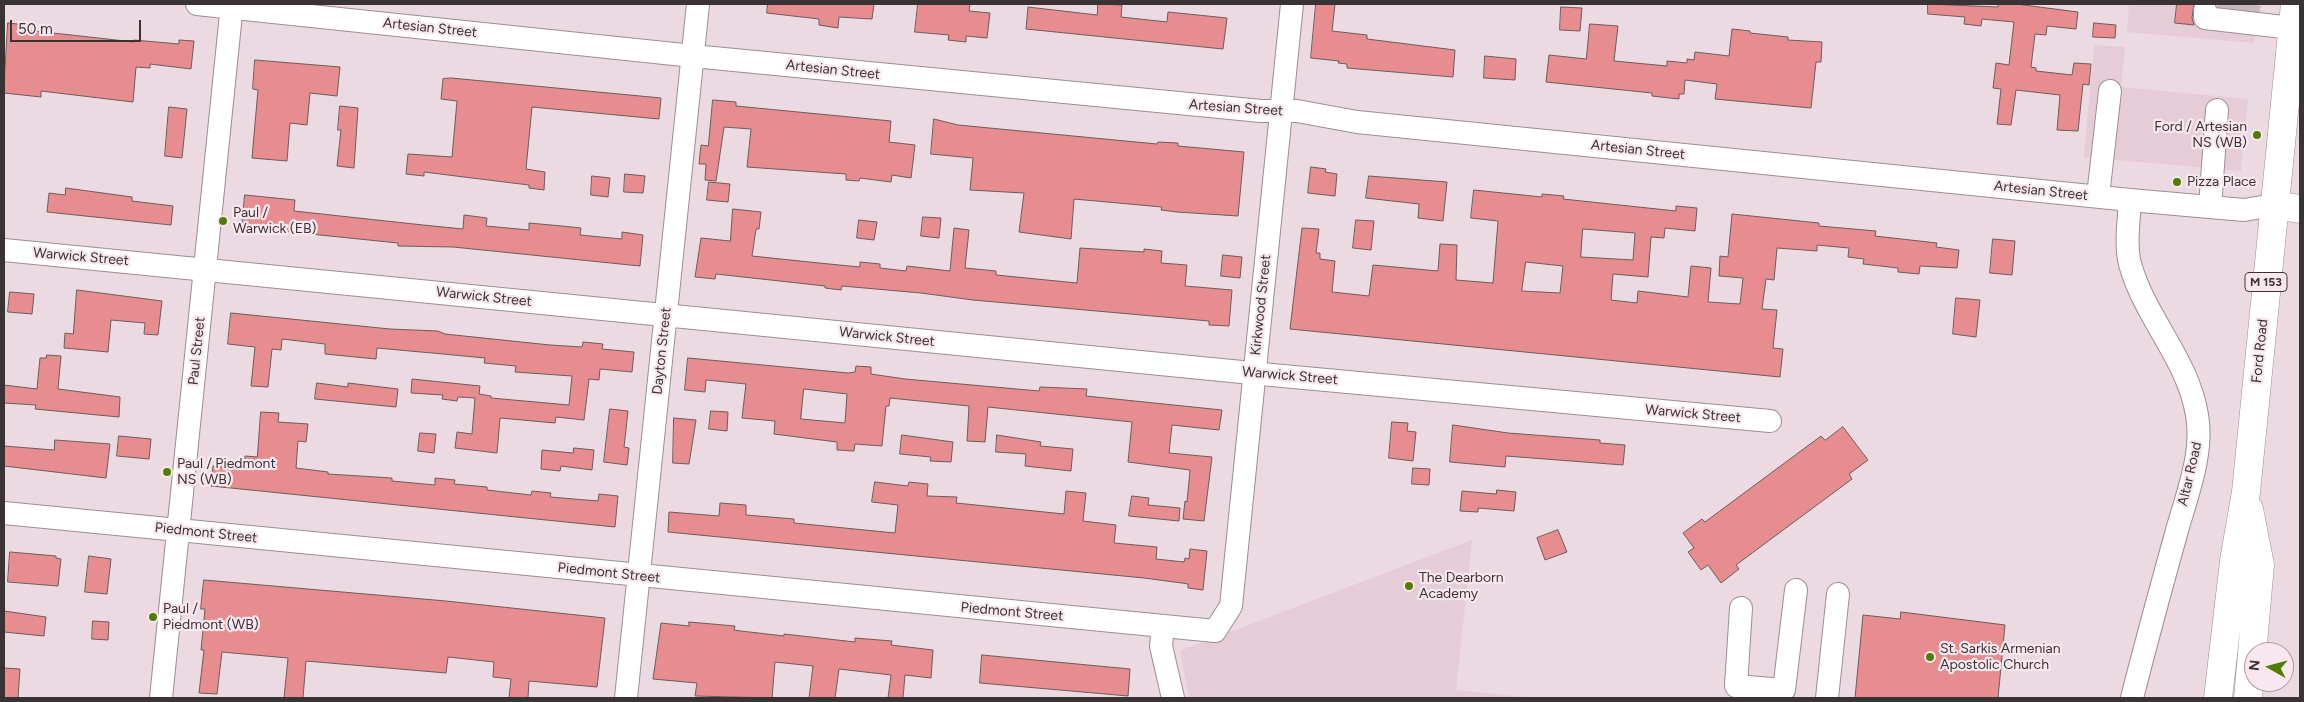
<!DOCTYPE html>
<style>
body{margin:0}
#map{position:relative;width:2304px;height:702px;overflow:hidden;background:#ebdae1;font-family:Figtree,sans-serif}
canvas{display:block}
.frame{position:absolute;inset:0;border:5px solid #3a3336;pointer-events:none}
.north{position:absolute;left:2244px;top:642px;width:50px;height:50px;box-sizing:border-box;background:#f9e7ef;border:1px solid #ad9fa5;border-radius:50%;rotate:277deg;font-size:14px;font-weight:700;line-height:20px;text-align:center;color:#3a3336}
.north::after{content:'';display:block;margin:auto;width:18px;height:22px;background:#507d01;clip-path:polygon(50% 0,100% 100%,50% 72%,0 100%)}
.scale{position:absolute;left:10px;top:20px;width:131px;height:22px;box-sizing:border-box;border:2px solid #3a3336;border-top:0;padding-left:6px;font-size:15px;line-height:18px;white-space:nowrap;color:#3a3336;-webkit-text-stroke:4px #f9e7ef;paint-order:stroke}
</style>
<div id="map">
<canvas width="2304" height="702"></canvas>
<div class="frame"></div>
<div class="north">N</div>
<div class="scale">50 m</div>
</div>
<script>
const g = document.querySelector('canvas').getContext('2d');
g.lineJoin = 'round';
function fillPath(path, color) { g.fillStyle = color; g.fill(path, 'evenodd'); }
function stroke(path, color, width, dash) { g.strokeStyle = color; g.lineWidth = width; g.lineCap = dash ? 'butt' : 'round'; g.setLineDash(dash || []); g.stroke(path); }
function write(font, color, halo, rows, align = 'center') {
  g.font = font + ' Figtree,sans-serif'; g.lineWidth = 4.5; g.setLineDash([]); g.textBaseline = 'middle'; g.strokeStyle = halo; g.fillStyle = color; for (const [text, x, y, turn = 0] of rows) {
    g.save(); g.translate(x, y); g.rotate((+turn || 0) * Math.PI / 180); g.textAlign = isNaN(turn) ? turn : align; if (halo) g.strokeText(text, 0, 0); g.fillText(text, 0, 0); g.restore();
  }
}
fillPath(new Path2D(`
 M2129,4H2258L2254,43L2127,32Z
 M2094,45L2125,47L2121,87L2248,99L2241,171L2084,157Z
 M1472,540L1456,690L1534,698H1189L1180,651Z`), '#e5ccd7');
const building = new Path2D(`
 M768,4H874L872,19L839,17L838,28L819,25V19L767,13Z
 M918,4H970L969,11L990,13L987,38L966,36V42L948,40L949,35L915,32Z
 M1098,4L1122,5L1121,17L1167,22L1168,12L1227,18L1223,49L1026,29L1028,7L1097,15Z
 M1316,4H1335L1332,31L1367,35V39L1455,50L1453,77L1347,68V64L1338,63L1339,61L1311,58Z
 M1928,4L1998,7V4H2016L2078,12L2076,29L2047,26L2046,35L2035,34L2031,67L2036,68V71L2072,75L2074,63L2091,64L2089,85L2083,84L2078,131L2057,130L2060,95L2016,90L2011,125L1997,124L2001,89L1993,88L1996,63L2009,65L2014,22L1982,19L1981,26L1964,24L1965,17L1928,14Z
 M2177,4H2194L2192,18L2194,25L2175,23Z
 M1561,7L1582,8L1580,31L1560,30Z
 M8,23L27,25L26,30L134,42V40L179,44V40L194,41L191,69L150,64V68L136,67L133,102L41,91V97L4,93Z
 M2094,23L2116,25L2115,38L2093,37Z
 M1590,24L1618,26L1614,61L1667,66V61L1687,63V59L1694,60L1695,52L1729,56L1732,29L1750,31V33L1788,37V40L1822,42L1821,62H1816L1811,108L1715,99L1717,84L1685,80L1684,94H1679V99L1652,96V93L1546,82L1549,55L1586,59Z
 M1485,56L1516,59L1515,80L1484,78Z
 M255,60L340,67L337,96L310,93L307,125L290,123L287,161L252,158L258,90L253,89Z
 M451,78L661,98L659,119L532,107L526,169L545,172L544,190L529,188V185L464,177L424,172V176L406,174L408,154L452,157L457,101L441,99L443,79Z
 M713,100L736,102V106L891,121L889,142L915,145L911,178L892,175L891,182L860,178L859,181L846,180V174L747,167L751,129L724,127L716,181L705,180L706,164H699L701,145L708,146Z
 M340,106L358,108L354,168L337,166L341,130H338Z
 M169,107L187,109L182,158L165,156Z
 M934,119L958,125L1157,144L1158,142L1178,143V146L1244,152L1238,216L1177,212L1161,210L1162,207L1074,199L1071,239L1019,232L1024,193L970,190L973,158L931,154Z
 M1311,167L1326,169L1325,172L1337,174L1335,196L1308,193Z
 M625,174L645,176L643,193L624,192Z
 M592,176L610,178L608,197L591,195Z
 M1369,176L1447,182L1443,221L1418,218L1419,204L1366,198Z
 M709,182L730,184L728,202L707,200Z
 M66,188L132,197V201L173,206L171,225L47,212L49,193L65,195Z
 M1474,190L1542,197V194L1564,196L1563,199L1676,211V206L1697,208L1695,231L1665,228L1664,238L1651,237L1648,277L1613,274L1611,300L1637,303L1638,291L1688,297L1691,266L1711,268L1708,302L1740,304L1743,278L1719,276L1720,256L1728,257L1732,214L1819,223V226L1876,231L1875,236L1937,243L1936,247L1959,250L1957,268L1920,266L1919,274L1898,272V268L1863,264L1864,259L1848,257L1849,248L1817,245V251L1777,248L1774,280L1766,279L1762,309L1777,310L1773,348L1783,349L1780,377L1290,329L1302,228L1319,229L1316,253H1320V259L1335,261L1332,292L1369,296L1373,265L1438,271L1440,244L1457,245L1456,280L1493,283L1498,221L1471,218ZM1583,229L1635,233L1633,260L1581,257ZM1526,262L1563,266L1560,293L1522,291Z
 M245,195L295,200L294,211L423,225L463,229L464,215L487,218L486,226L529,230V223L562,226L581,228L580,235L622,239V232L643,235L640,266L453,247L398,246V243L242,227Z
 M733,209L761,212L759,229H756L752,256L819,263L860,267V262L880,264V268L906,271L907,266L950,271L954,228L969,230L965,268L996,271V275L1077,283L1080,248L1144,252V249L1162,251L1161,263L1187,265L1185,286L1232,290L1229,326L1209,325V321L973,300L921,293L842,286L841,290L825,288V286L716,274L715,279L695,277L701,238L730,241Z
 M923,217L941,218L939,238L921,236Z
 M859,220L877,222L874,240L857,238Z
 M1356,220L1374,221L1371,250L1353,248Z
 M1993,239L2015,241L2012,275L1990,273Z
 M1223,255L1242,257L1240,278L1221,276Z
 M77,290L162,301L158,335L144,334L145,323L111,320L108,352L64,348L65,333L73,334Z
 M10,292L34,294L32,314L8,312Z
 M1956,298L1980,300L1976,337L1953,334Z
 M231,313L390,329L438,331L445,334L550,345L582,347L583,342L603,344L602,349L634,352L632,372L600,369L599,380L589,379L584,420L556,417L555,423L500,418L497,453L455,448L457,432L472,434L475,398L458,397L457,401L442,399L443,395L411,393L412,379L480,386L479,394L491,396V398L569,405L572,376L515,372L516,366L484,363L485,358L443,354L377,348L376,359L325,354V344L282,339L281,350L272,349L268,387L251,386L255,347L228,344Z
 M47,355L61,356L58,389L120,397L119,417L35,409L36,405L4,403V385L37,389L40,358H46Z
 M688,358L848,373L855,372L856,366L871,367V374L905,379L1039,391L1040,387L1087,389L1086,396L1222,410L1219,430L1172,425L1169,453L1212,457L1204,521L1183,519L1185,501L1187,502L1190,470L1128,462L1132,422L988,407L985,442L967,441L969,406L890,398L889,406H886L882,446L855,444L854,451L837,450V442L774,434L775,421L742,418L746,384L706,380L705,392L685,390ZM804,389L847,394L845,423L801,419Z
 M317,383L348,387V383L398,389L396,407L315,399Z
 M610,409L628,411L624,447L629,448L627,465L604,462Z
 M711,411L728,412L727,431L709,429Z
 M261,412L279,413L278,422L308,424L306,442L298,441L296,468L328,472V474L392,478V481L435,485V478L455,480L454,484L487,487V490L531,495L532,491L551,493L550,497L598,501L599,494L618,496L615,527L211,486L213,466L244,469L245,456L257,457Z
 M674,418L696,420L689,464L673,463Z
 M1392,422L1408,423L1407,431L1416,432L1413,461L1389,458Z
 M1453,425L1508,433L1600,440V443L1625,445L1623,465L1506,456L1505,467L1450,462Z
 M1843,427L1868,460L1849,474L1852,479L1736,565L1739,569L1721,583L1708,565L1701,570L1688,552L1694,548L1683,533L1702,519L1705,522L1821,436L1825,440Z
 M420,433L436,434L434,453L418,451Z
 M902,435L953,442L951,462L930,461L931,457L900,454Z
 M997,435L1041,442L1040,446L1073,449L1071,471L1025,466L1026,454L996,452Z
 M119,436L151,439L149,459L117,456Z
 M55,440L110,444L106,478L4,466V446L54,450Z
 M574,448L594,450L592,470L561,466L560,471L541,469L542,450L573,453Z
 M1413,468L1430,469L1429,485L1412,484Z
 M875,482L908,486L909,482L928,484L927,496L957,497L956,503L1064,514L1066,491L1086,493L1083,521L1116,525L1114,543L1157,547L1156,559L1184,562L1185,558L1189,559L1190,549L1207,551L1203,590L1188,588V584L1182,583L1144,578L668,532L669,512L719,516L720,503L746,505V515L794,519V523L895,533L898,505L872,502Z
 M1497,490L1516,492L1514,511L1478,508V512L1460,511L1462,491L1496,494Z
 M1132,496L1149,498L1148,505L1180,508L1179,521L1129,516Z
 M1558,530L1567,552L1545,560L1537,538Z
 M10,552L56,556V558L61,559L58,586L8,582Z
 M89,556L111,559L107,594L85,592Z
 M204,580L446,601L605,618L597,687L529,681L528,698H509L511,679L493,677L494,662L448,657L446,673L306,661L303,698H284L288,658L222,652L217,694L199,693L204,650H201L205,609H201Z
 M4,611L46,617L44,636L4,632Z
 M1901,612L2005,625L1998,698H1855L1863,615L1900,619Z
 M93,621L109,622L108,640L92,639Z
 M689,622L735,626L734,630L741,631L784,636V634L855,642V638L892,641L891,645L933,650L931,678L905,675L903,698H888L891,675L839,669L835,698H809L813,666L775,662L772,698L695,696L697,683L653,679L661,623L689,626Z
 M982,655L1130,669L1128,696L980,683Z
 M4,668L20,669L18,698H4Z`);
fillPath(building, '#e78c8f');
stroke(building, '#6c5c5c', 1);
stroke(new Path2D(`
 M2228,13L2229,4
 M2248,15L2250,4`), '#c8b9bf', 22, [22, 11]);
const minor = new Path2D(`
 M197,4L693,56L1261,111H1297L1357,122L2130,200L2244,210L2274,205
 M2205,10V18L2292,28
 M2098,196L2110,91
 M2130,200C2129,221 2125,243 2130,264C2145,318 2188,359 2197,415C2204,454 2186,497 2176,534C2161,588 2146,643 2132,698
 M2210,207L2217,110
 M4,250L1272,375L1770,421
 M4,513L1215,631L1231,606L1292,4
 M1741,608L1736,686L1784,690L1796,590
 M1163,626L1161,646L1173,698
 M161,698L232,4
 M626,698L698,4
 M1827,698L1838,594`);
const major = new Path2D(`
 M2274,205L2300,209
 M2218,698L2234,561L2246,492L2295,4
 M2248,698L2260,565L2249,509`);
stroke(minor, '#9d8d94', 24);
stroke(major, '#9d8d94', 29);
stroke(minor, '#fff', 22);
stroke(major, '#fff', 28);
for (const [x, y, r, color] of [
 [2257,135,5,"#507d01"],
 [2177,182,5,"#507d01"],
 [223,221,5,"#507d01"],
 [167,472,5,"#507d01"],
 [1409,586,5,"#507d01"],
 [153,617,5,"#507d01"],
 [1930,657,5,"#507d01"]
]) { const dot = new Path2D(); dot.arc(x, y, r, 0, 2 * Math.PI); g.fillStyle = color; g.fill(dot); stroke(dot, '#f9e7ef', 2); }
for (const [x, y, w] of [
 [2266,282,42]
]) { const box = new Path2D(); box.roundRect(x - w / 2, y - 9.5, w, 19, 4); g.fillStyle = '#f9e7ef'; g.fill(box); stroke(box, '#3a3336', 1); }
write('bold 12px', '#3a3336', null, [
 ["M 153",2266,282]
]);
write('14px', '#3a3336', '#f9e7ef', [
 ["Artesian Street",430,28,6],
 ["Artesian Street",833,70,6],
 ["Artesian Street",1236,108,4],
 ["Artesian Street",1638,150,6],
 ["Artesian Street",2041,191,6],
 ["Warwick Street",81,257,5],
 ["Warwick Street",484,297,6],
 ["Kirkwood Street",1261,305,-84],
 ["Warwick Street",887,337,6],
 ["Paul Street",197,351,-84],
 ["Dayton Street",662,351,-84],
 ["Ford Road",2260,351,-84],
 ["Warwick Street",1290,376,5],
 ["Warwick Street",1693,414,5],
 ["Altar Road",2190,474,-77],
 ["Piedmont Street",206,533,6],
 ["Piedmont Street",609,573,6],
 ["Piedmont Street",1012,612,5]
]);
write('14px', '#3a3336', '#f9e7ef', [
 ["Ford / Artesian",2247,127,"right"],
 ["NS (WB)",2247,143,"right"],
 ["Pizza Place",2187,182],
 ["Paul /",233,213],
 ["Warwick (EB)",233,229],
 ["Paul / Piedmont",177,464],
 ["NS (WB)",177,480],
 ["The Dearborn",1419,578],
 ["Academy",1419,594],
 ["Paul /",163,609],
 ["Piedmont (WB)",163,625],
 ["St. Sarkis Armenian",1940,649],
 ["Apostolic Church",1940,665]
], 'left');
</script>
